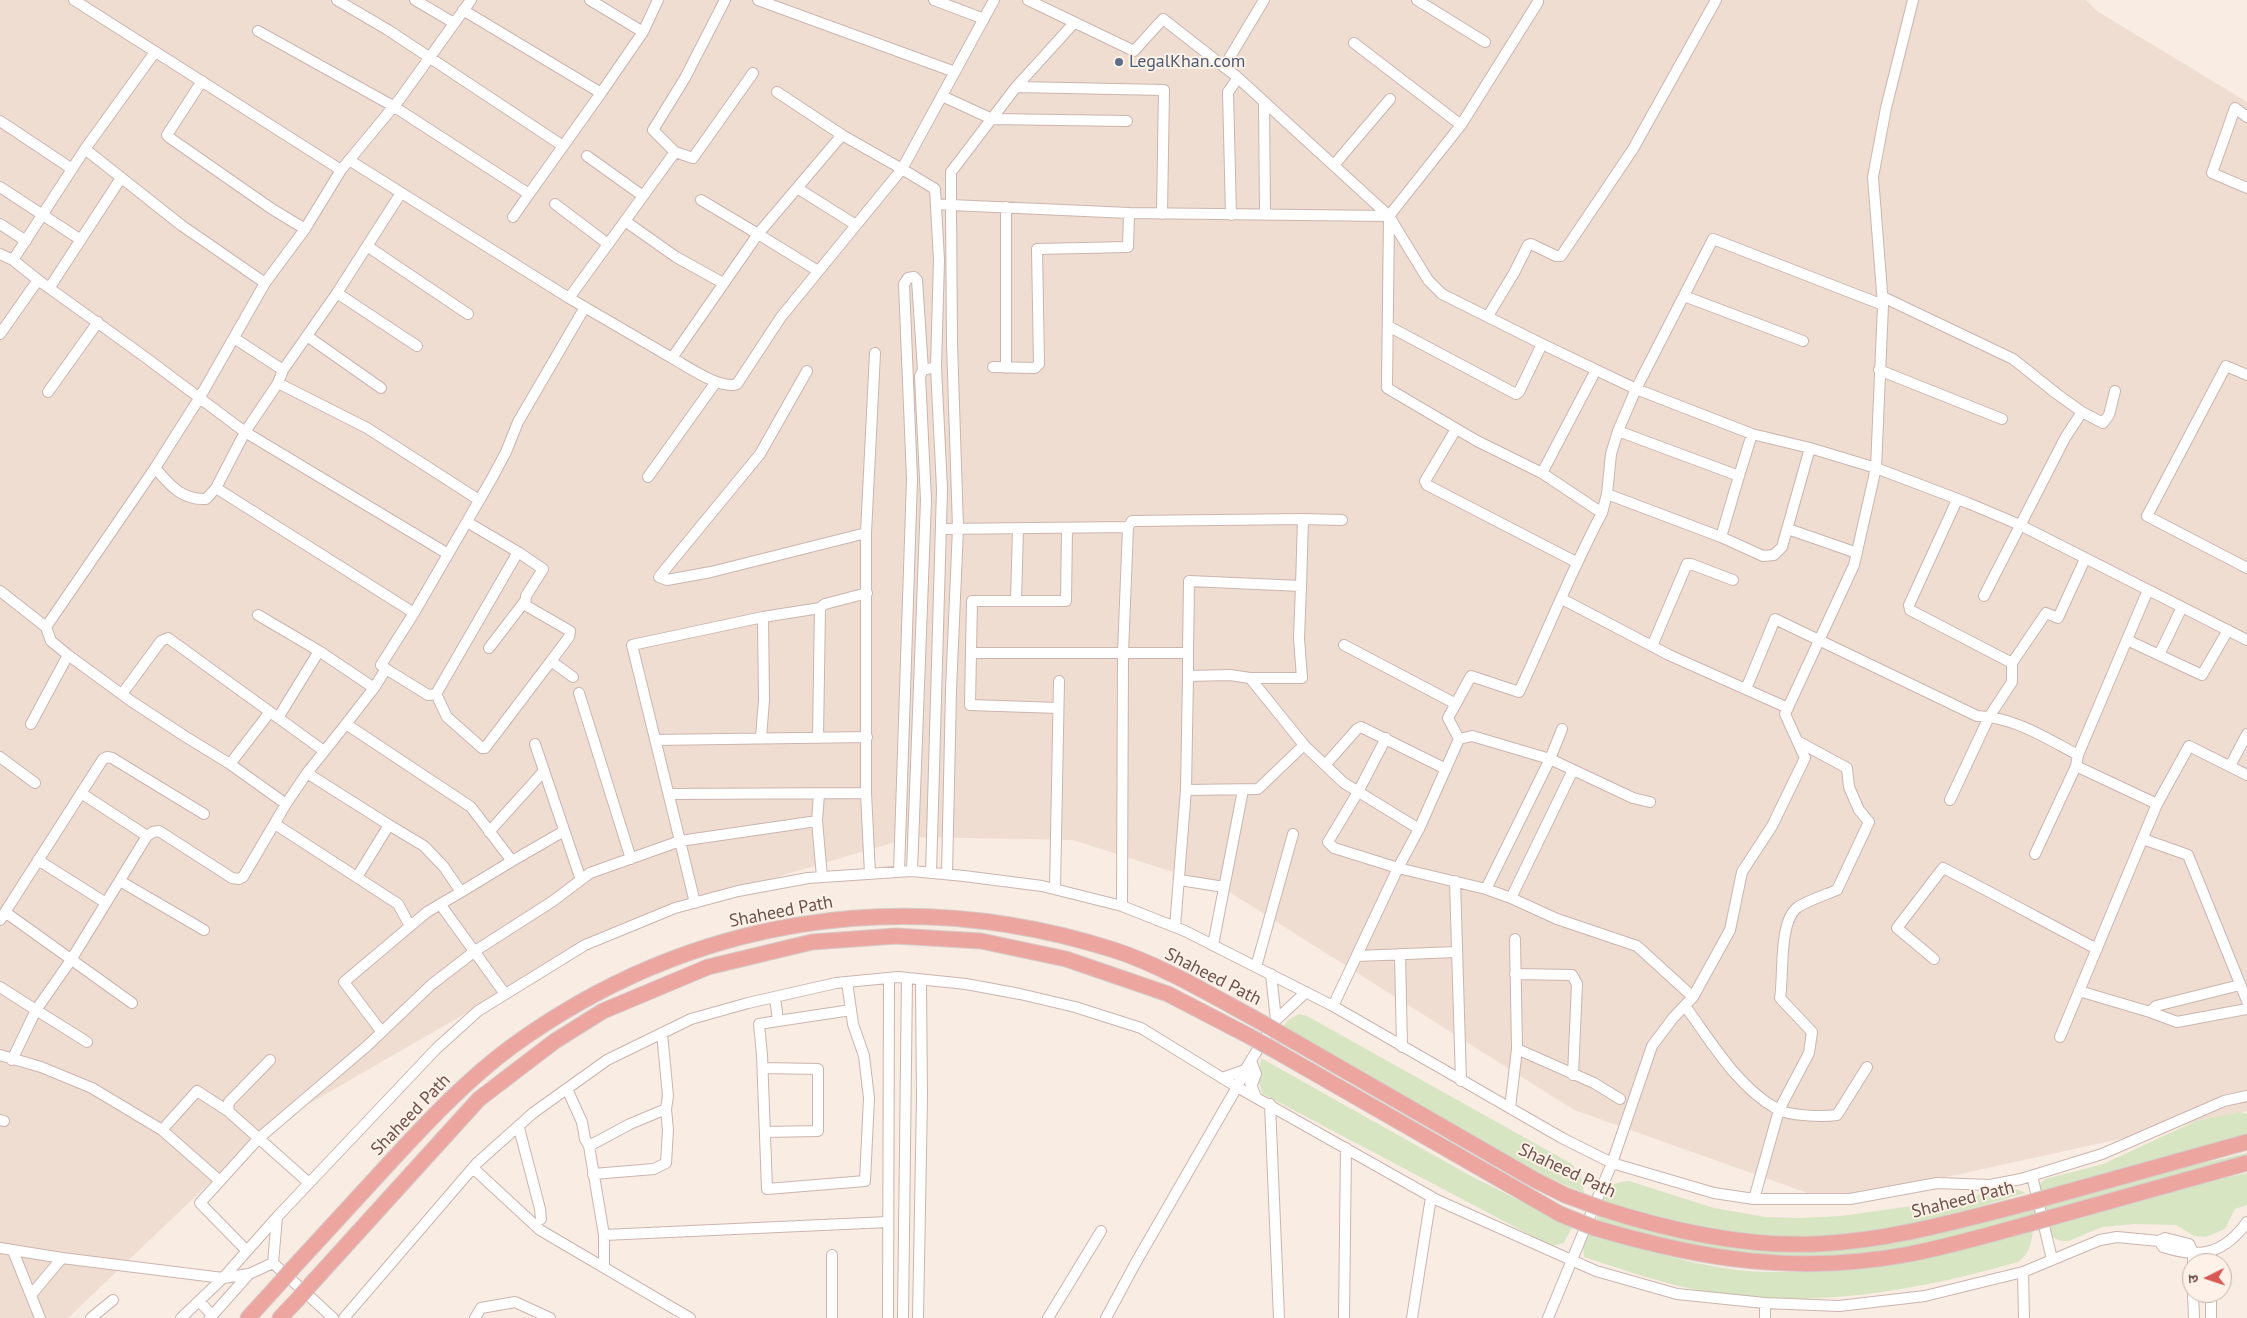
<!DOCTYPE html>
<meta charset="utf-8">
<style>
body{margin:0}
#map{position:relative;width:2247px;height:1318px;overflow:hidden;background:#f9ece3;font-family:"PT Sans","Noto Sans Devanagari",sans-serif}
canvas{display:block}
.north{position:absolute;left:2182px;top:1253px;width:50px;height:50px;box-sizing:border-box;background:#fdf1e8;border:1px solid #c4b1aa;border-radius:50%;rotate:266deg;font-size:14px;font-weight:700;line-height:20px;text-align:center;color:#6e514c}
.north::after{content:'';display:block;margin:auto;width:18px;height:22px;background:#d75854;clip-path:polygon(50% 0,100% 100%,50% 72%,0 100%)}
</style>
<div id="map">
<canvas width="2247" height="1318"></canvas>
<div class="north">उ</div>
</div>
<script>
const g = document.querySelector('canvas').getContext('2d');
g.lineJoin = 'round';
function fillPath(path, color) { g.fillStyle = color; g.fill(path, 'evenodd'); }
function stroke(path, color, width, dash) { g.strokeStyle = color; g.lineWidth = width; g.lineCap = dash ? 'butt' : 'round'; g.setLineDash(dash || []); g.stroke(path); }
function write(font, color, halo, rows, align = 'center') {
  g.font = font + ' "PT Sans",sans-serif'; g.lineWidth = 4; g.setLineDash([]); g.textBaseline = 'middle'; g.strokeStyle = halo; g.fillStyle = color; for (const [text, x, y, turn = 0] of rows) {
    g.save(); g.translate(x, y); g.rotate((+turn || 0) * Math.PI / 180); g.textAlign = isNaN(turn) ? turn : align; if (halo) g.strokeText(text, 0, 0); g.fillText(text, 0, 0); g.restore();
  }
}
fillPath(new Path2D(`
 M0,0H2086L2097,11L2247,102V1111L1833,1202L1574,1110L1223,888L1073,840L912,837L622,923L267,1128L68,1318H0Z`), '#f0ddd2');
fillPath(new Path2D(`
 M1299,1014L1307,1016L1572,1164L1581,1176L1584,1193L1526,1168L1281,1030L1288,1020Z
 M1261,1058L1469,1175L1572,1227L1564,1243L1551,1246L1263,1094L1258,1080Z
 M2240,1112L2247,1114V1139L2037,1192L2039,1185L2045,1179L2103,1164L2196,1121Z
 M2247,1153V1160L1916,1249L1887,1253L1781,1258L1686,1246L1597,1221L1598,1214L1822,1250Z
 M2247,1173V1205L2235,1209L2225,1229L2206,1237L2194,1236L2176,1225L2135,1224L2102,1227L2069,1241C2057,1242 2050,1237 2046,1226L2173,1189Z
 M1629,1181L1714,1208L1766,1217L1799,1218L1841,1216L1961,1199L2011,1187L2026,1193C1973,1208 1921,1225 1867,1232C1779,1243 1683,1233 1601,1200C1607,1186 1614,1182 1629,1181Z
 M2033,1229C2032,1242 2029,1255 2018,1262C1919,1290 1810,1310 1708,1292C1666,1285 1624,1270 1584,1257L1583,1246L1585,1232C1646,1249 1711,1273 1775,1272C1807,1272 1842,1272 1873,1266C1927,1256 1980,1241 2033,1229Z`), '#d8e5c3');
const minor = new Path2D(`
 M74,0L341,170
 M337,0L388,30L563,146
 M415,0L454,23
 M590,0L643,32L601,93
 M725,0L685,78L653,130L675,152L693,158L753,73
 M758,0L955,72
 M934,0L984,19
 M1028,0L1134,51L1163,19L1236,76L1389,216L1387,388L1477,441L1542,473L1602,513C1571,571 1547,632 1519,692L1471,676L1448,718L1459,739L1419,829L1398,868L1334,848L1328,842L1358,792L1386,738
 M1417,0L1485,42
 M1074,23L1016,87L951,172V205L1129,213L1389,216L1428,280L1442,294L1542,344L1636,389L1752,434L1810,448L1876,468L1968,503L2020,525L2247,640
 M258,31L393,106L529,194L601,93L463,10
 M643,32L658,0
 M1354,43L1461,125
 M155,52L85,149L181,225L265,283
 M1224,67L1264,0
 M202,81L167,135L170,138L272,209L305,229
 M1016,87L1164,90L1162,214
 M942,96L992,119L1127,121
 M1264,102L1265,215
 M2247,117L2235,108L2212,173L2247,188
 M0,121L72,169
 M587,156L643,196
 M349,160L569,298L675,152
 M1334,165L1390,99
 M0,187L81,240
 M797,188L856,225
 M555,204L608,244
 M936,204L951,205L952,343L958,528L951,690L947,874
 M1006,207V368
 M1231,215L1228,92L1238,78
 M1389,216L1461,125L1538,2
 M513,217L529,194
 M625,221L676,257L723,283
 M0,224L26,241
 M367,246L468,314
 M0,254L13,260
 M818,271L758,234L842,135
 M38,280L13,260L85,149
 M50,287L121,178
 M337,293L417,346
 M1684,296L1803,341
 M1883,297L2013,359L2057,394L2082,412L2103,423L2109,415L2115,391
 M569,298L672,358L758,234L701,200
 M1488,316L1514,273L1528,245L1531,244L1556,256H1561L1633,149L1716,0
 M1388,326L1516,394L1519,392L1542,344
 M0,334L38,280L141,354L245,432L448,554
 M307,336L381,388
 M234,338L283,370L278,383L367,428L479,500
 M672,358C687,366 720,390 737,384L781,317L902,169L842,135L777,92
 M936,367L939,260L935,189L902,169L994,0
 M993,367L1035,368L1039,364L1037,249L1128,247L1129,213
 M283,370L337,293L401,193
 M1879,370L2002,419
 M807,371L760,454L659,577L667,580L711,572L866,533
 M2247,375L2226,366L2147,516L2247,568
 M48,392L98,322
 M1456,429L1425,481L1427,485L1576,562
 M1618,431L1739,476L1721,537
 M155,468C170,485 181,500 206,499L216,488L245,432L278,383
 M1542,473L1596,370
 M1739,476L1752,434
 M648,477L716,382
 M216,488L414,613
 M1607,494L1721,537L1763,556L1774,555L1782,547L1810,448
 M1602,513L1607,494L1611,454L1618,431L1636,389L1713,239L1883,305
 M942,529L1128,527
 M1788,529L1857,553
 M518,552L543,569L526,596L525,605L570,631L569,637L551,661L573,677
 M0,591L46,627L155,468L200,397L265,283L305,229L341,170L399,100L471,0
 M1984,596L2065,438L2082,412
 M1562,599L1669,655L1788,708
 M1016,601L1018,529
 M258,615L319,651
 M2127,640L2202,675L2228,630
 M1344,645L1456,704
 M1652,646L1687,564H1691L1733,580
 M489,648L525,601
 M971,653H1188L1189,581L1301,586L1303,519L1342,520
 M1188,653V676L1230,675L1250,678H1302L1299,638L1301,586
 M2159,655L2182,607
 M2012,663L2046,613L2058,618L2085,559
 M386,669L381,665L414,613L491,480L506,452L518,422L585,307
 M1250,678L1304,745L1344,783L1419,829
 M374,688L386,669L428,695L436,694L518,552L467,522
 M1746,689L1775,619L1977,716C2014,717 2046,738 2078,755
 M579,693L631,859
 M122,694L161,641L168,638L324,751
 M436,694L447,717L482,748H485L551,661
 M1058,708L970,705L972,601H1066L1067,529
 M278,718L319,651L374,688L346,724
 M31,724L68,655
 M761,738L764,700L763,617L820,608L825,604L867,593
 M818,738L820,608
 M1459,739L1472,736L1550,759L1633,798L1650,802
 M655,740L867,737
 M535,744L581,880
 M0,757L35,783
 M230,764L270,712
 M1326,764L1357,729L1361,727L1446,769
 M2076,766L2157,804
 M2230,766L2247,734
 M307,773L389,825L357,877
 M1186,790L1258,789L1304,745
 M81,793L147,836
 M669,794L866,793
 M819,794L817,821L822,877
 M1950,800L1989,717L2012,682V663L1910,610L1909,605L1957,500
 M286,804L307,773L346,724L471,807L512,861L461,892
 M275,824L398,904L410,926
 M489,832L543,772
 M2143,839L2188,855L2247,1001
 M2035,854L2076,766L2078,755L2148,590
 M38,860L106,903
 M512,861L564,831
 M912,871L926,500L920,376L923,370L936,367L942,489L931,873
 M899,872L912,479L904,284L908,278L914,277L917,280L923,370
 M870,874L866,793V533L875,353
 M1180,880L1224,887
 M120,881L204,930
 M1455,881L1461,1081
 M1055,889L1059,681
 M1486,889L1550,759L1562,729
 M1511,898L1573,770
 M695,903L680,841L817,821
 M440,904L505,994
 M1122,906L1123,653L1128,527L1132,521L1303,519
 M5,912L132,1003
 M0,920L103,759L107,757L112,758L204,814
 M1175,927L1186,790L1188,676
 M1213,945L1243,790
 M1400,954L1402,1047
 M1357,956L1456,952
 M1934,959L1897,928L1943,868C1995,894 2045,922 2097,949
 M1256,967L1293,834
 M1271,974L1276,1020
 M1515,974L1572,975L1577,984L1573,1075
 M0,987L36,1010L71,960L147,836L153,832L159,831L232,878L239,879L243,877L286,804L230,764L186,737L131,701L68,655L51,641L46,627
 M2079,991L2150,1012L2177,1022L2247,1009
 M775,997L778,1021L759,1024L762,1055L767,1189L865,1181L869,1098L864,1056L853,1024L847,982
 M1693,997L1730,930L1742,872L1772,826L1805,758L1785,714L1854,565L1876,468L1883,305L1873,177L1886,108L1913,0
 M1333,1006L1398,868L1486,889L1511,898L1557,919L1637,946L1693,997L1673,1018L1652,1046L1612,1163L1548,1318
 M1685,1006C1711,1041 1737,1087 1777,1109C1789,1116 1823,1117 1837,1115L1867,1067
 M2150,1012L2156,1006L2240,985
 M778,1021L851,1010
 M381,1031L344,982L427,912L461,892L444,867L424,846L389,825
 M2060,1037L2157,804L2189,746L2247,775
 M1517,1049L1594,1083L1620,1099
 M0,1055L41,1067L92,1088L162,1130L197,1091L228,1111
 M12,1060L36,1010L87,1042
 M270,1060L229,1102L228,1111L309,1183
 M1251,1061L1256,1074L1251,1087
 M763,1068L818,1069V1131L765,1132
 M1222,1078L1245,1070L1256,1097
 M567,1089L582,1122L585,1139L589,1146L604,1235V1267
 M1270,1104L1279,1318
 M1510,1108L1517,1049L1515,939
 M0,1120L4,1121
 M519,1128L540,1209L541,1219
 M162,1130L220,1181
 M589,1146L630,1124L666,1109
 M473,1168L540,1230L690,1318
 M593,1174L654,1169L666,1163L668,1130L666,1109L668,1096L662,1033
 M2032,1176L2052,1259
 M1754,1199L1779,1110L1809,1053L1812,1032L1780,998C1784,977 1778,921 1798,907C1809,900 1825,895 1837,890L1869,822L1859,810L1849,787L1847,768L1799,742
 M604,1235L888,1222
 M2159,1241L2163,1247C2200,1259 2224,1254 2247,1222
 M0,1248L62,1258L223,1278L249,1274L273,1263
 M13,1251L40,1318
 M247,1251L200,1203L258,1139L367,1046L431,985L475,951L553,901L590,873L680,841L632,645L763,617
 M2211,1252V1263
 M273,1263L277,1217L436,1049L478,1011L585,945L675,908L738,891L808,878L912,871L964,876L1042,886L1122,906L1185,931L1333,1006L1562,1138L1612,1163L1714,1193L1754,1199H1850L1937,1183L1990,1185L2021,1179L2102,1154L2224,1101L2247,1096
 M273,1263L333,1318
 M2023,1272L2024,1318
 M2193,1293L2194,1318
 M2211,1293V1318
 M31,1295L62,1258
 M199,1301L212,1315
 M1765,1303V1318
 M91,1318L113,1300
 M181,1318L223,1278L277,1217
 M210,1318L249,1274
 M344,1318L477,1163L533,1113L607,1060L691,1019L748,1003L836,983L898,977L966,984L1020,994L1075,1007L1141,1028L1237,1087L1437,1200L1596,1271L1677,1294L1765,1303L1839,1306L1925,1296L1990,1280L2023,1272L2100,1240L2117,1237L2159,1241L2165,1238L2189,1244L2193,1252V1263
 M475,1318L481,1308L515,1302L550,1318
 M832,1318V1255
 M888,1318L889,978
 M903,1318L907,978
 M918,1318L922,1098L921,980
 M1048,1318L1101,1231
 M1106,1318L1135,1264L1237,1087L1245,1070L1276,1020L1306,992
 M1344,1318L1346,1148
 M1412,1318L1431,1197`);
const highway = new Path2D(`
 M1285,1036L1535,1180L1565,1195
 M1276,1051L1560,1214
 M2049,1197L2247,1142
 M1603,1209C1671,1231 1744,1247 1816,1244C1888,1241 1958,1221 2028,1203
 M2053,1217L2247,1163
 M1595,1228C1703,1260 1798,1275 1910,1254C1951,1246 1992,1234 2032,1223
 M292,1269C326,1232 360,1195 394,1158C430,1119 468,1079 511,1047C690,917 903,883 1114,950C1163,966 1213,996 1259,1021
 M312,1283L479,1099L555,1041L603,1011L708,967L812,942L896,936L981,941L1066,959L1168,994L1249,1036
 M248,1318L279,1284
 M280,1318L298,1299`);
stroke(minor, '#cbb5ae', 12);
stroke(highway, '#d4cbc9', 17);
stroke(minor, '#fff', 10);
stroke(highway, '#eda5a0', 15);
const highwayBridge = new Path2D(`
 M1259,1021L1285,1036
 M1249,1036L1276,1051
 M1565,1195L1603,1209
 M2028,1203L2049,1197
 M1560,1214L1595,1228
 M2032,1223L2053,1217
 M279,1284L292,1269
 M298,1299L312,1283`);
stroke(highwayBridge, '#d4cbc9', 17, []);
stroke(highwayBridge, '#eda5a0', 15);
for (const [x, y, r, color] of [
 [1119,62,5,"#5c6f8a"]
]) { const dot = new Path2D(); dot.arc(x, y, r, 0, 2 * Math.PI); g.fillStyle = color; g.fill(dot); stroke(dot, '#fdf1e8', 2); }
write('18px', '#4e5e75', '#fdf1e8', [
 ["LegalKhan.com",1129,62]
], 'left');
write('18px', '#6e514c', '#fdf1e8', [
 ["Shaheed Path",781,912,-11],
 ["Shaheed Path",1213,977,27],
 ["Shaheed Path",411,1115,-46],
 ["Shaheed Path",1567,1171,25],
 ["Shaheed Path",1963,1200,-14]
]);
</script>
